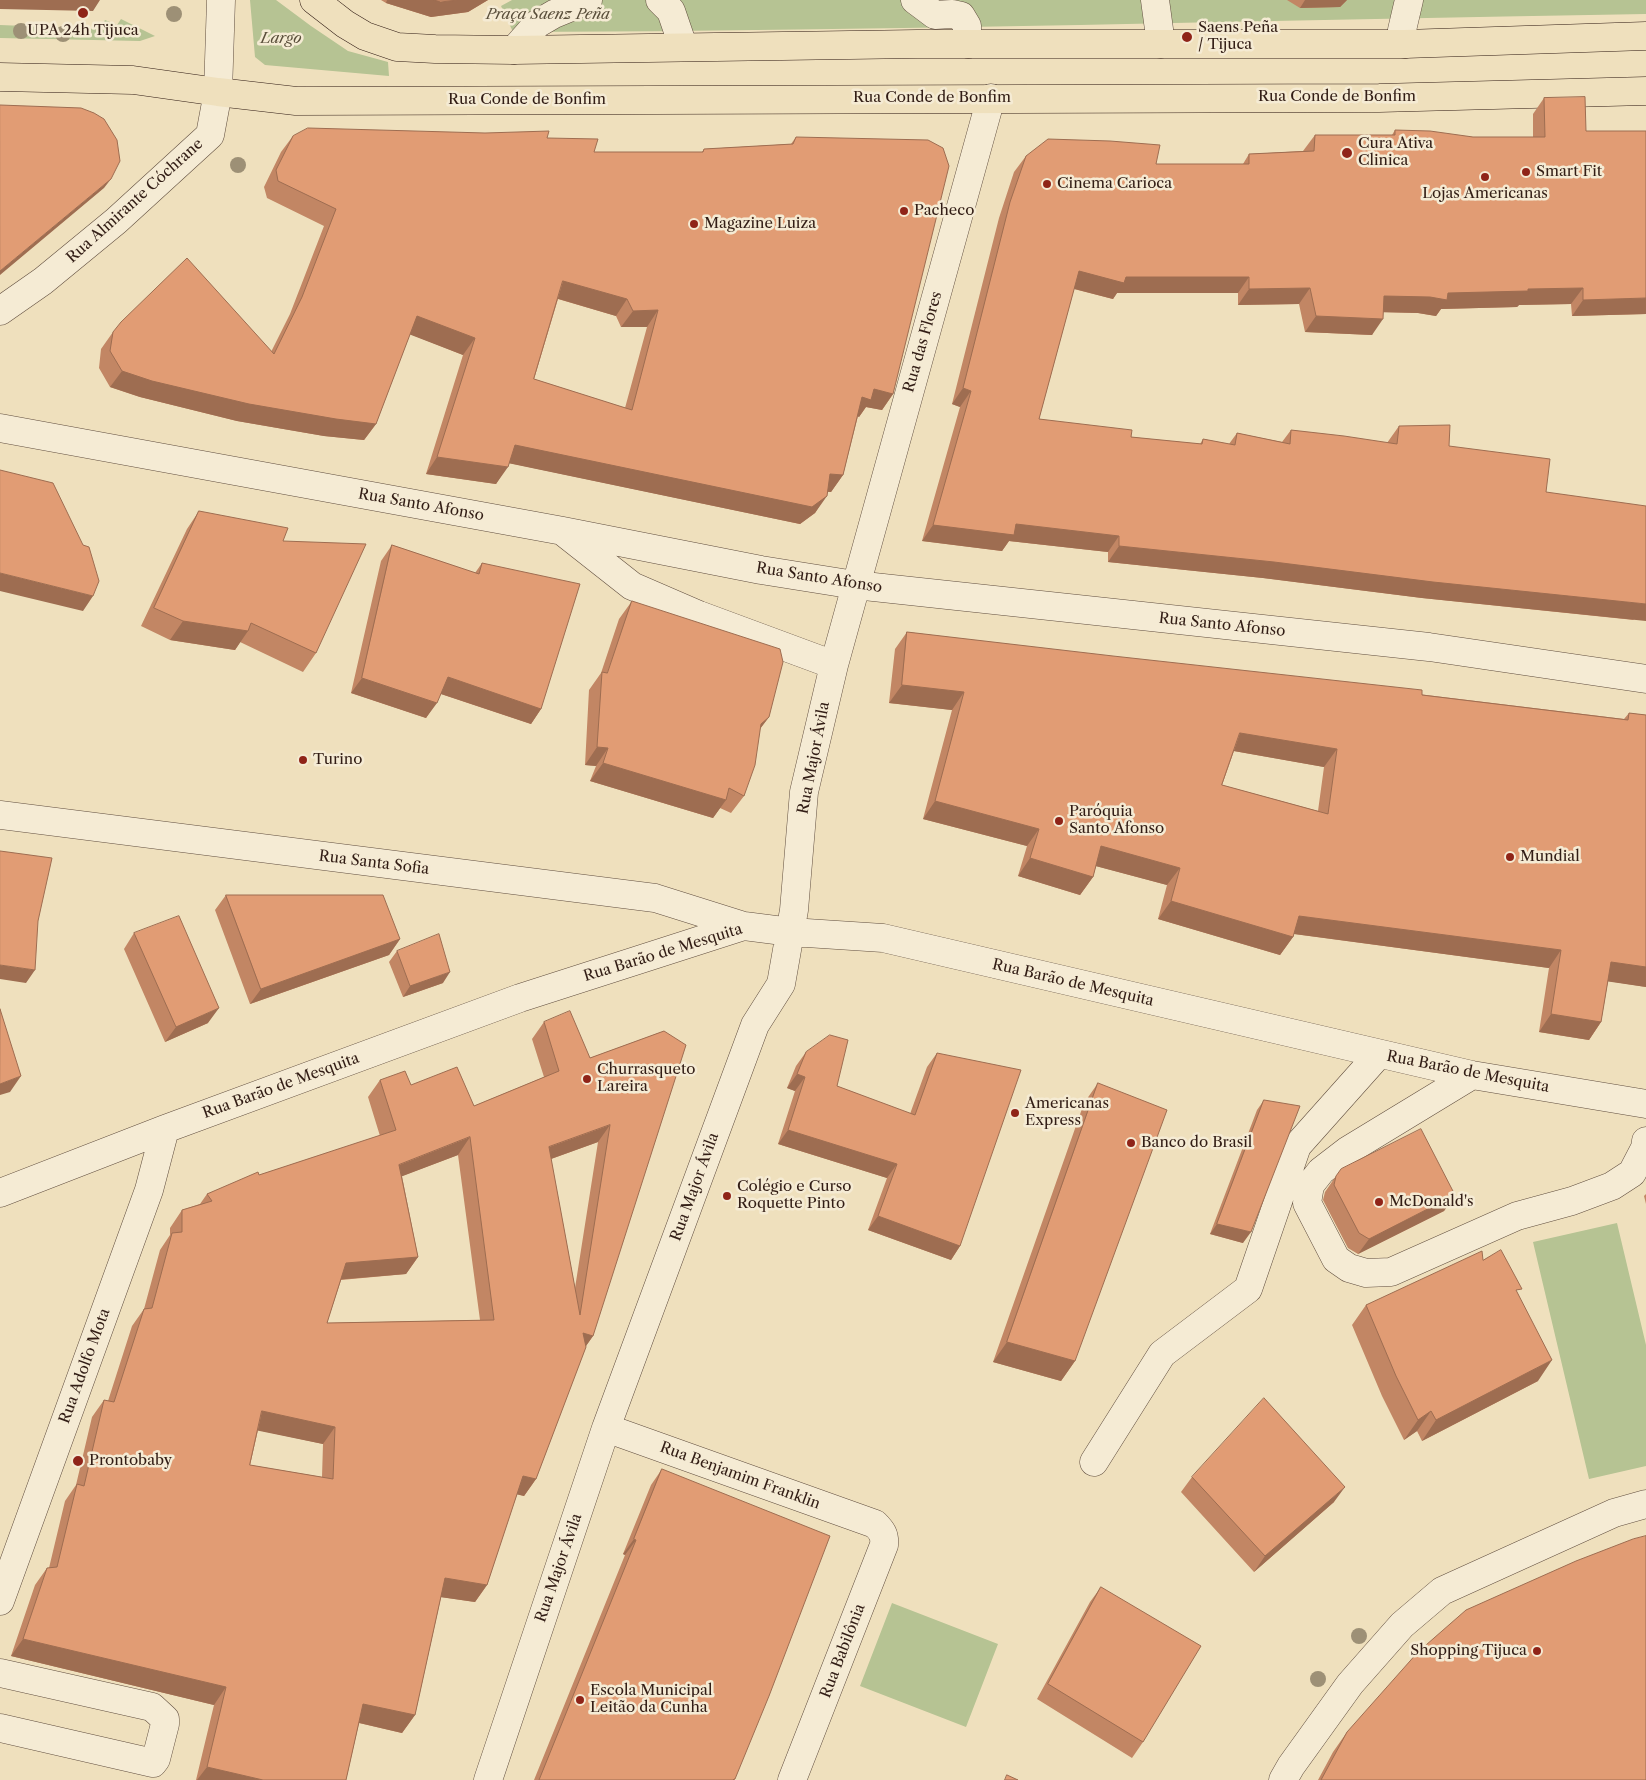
<!DOCTYPE html>
<meta charset="utf-8">
<style>
body{margin:0}
canvas{display:block;background:#efe0bd}
</style>
<canvas width="1646" height="1780"></canvas>
<script>
const g = document.querySelector('canvas').getContext('2d');
g.lineJoin = 'round';
function fillPath(path, color) { g.fillStyle = color; g.fill(path, 'evenodd'); }
function stroke(path, color, width, dash) { g.strokeStyle = color; g.lineWidth = width; g.lineCap = dash ? 'butt' : 'round'; g.setLineDash(dash || []); g.stroke(path); }
function write(font, color, halo, rows, align = 'center') {
  g.font = font + ' "Libre Caslon Text",serif'; g.lineWidth = 5; g.setLineDash([]); g.textBaseline = 'middle'; g.strokeStyle = halo; g.fillStyle = color; for (const [text, x, y, turn = 0] of rows) {
    g.save(); g.translate(x, y); g.rotate((+turn || 0) * Math.PI / 180); g.textAlign = isNaN(turn) ? turn : align; if (halo) g.strokeText(text, 0, 0); g.fillText(text, 0, 0); g.restore();
  }
}
fillPath(new Path2D(`
 M250,0H276L311,26L348,51L388,62L389,76L265,65L255,57Z
 M512,0H1646V14C1268,20 891,31 513,32L501,6Z
 M121,19L155,36L140,41L0,38V25L100,29L105,20L117,25Z
 M1617,1223L1646,1345V1466L1589,1479L1533,1242Z
 M892,1603L998,1644L966,1727L860,1686Z`), '#b6c393');
const minor = new Path2D(`
 M660,0L671,11L683,46
 M915,0L935,15L952,14L961,16L967,26L968,44
 M1155,0L1161,44
 M1405,44L1402,30L1409,0
 M514,50L537,24L554,14L588,0
 M0,311L43,281L116,221L210,135L218,92L221,0
 M0,428L563,531L761,570L855,585L1429,647L1646,679
 M566,534L632,586L699,615L834,665
 M0,815L655,898L744,926
 M1472,1075L1347,1151L1321,1171L1310,1185L1307,1203L1336,1259L1349,1268L1366,1273L1391,1272L1517,1216L1572,1201L1612,1186L1632,1173L1645,1148L1646,1141
 M0,1193L165,1129L520,998L744,926L791,932L883,938L1472,1075L1646,1104
 M606,1428L875,1524C882,1531 885,1535 884,1545L792,1780
 M1094,1462L1162,1354L1248,1289L1297,1146L1379,1054
 M0,1601L149,1190L165,1129
 M0,1673L152,1707L165,1719V1724L156,1759L153,1763L0,1728
 M488,1780L606,1428L755,1025L781,984L794,910L804,792L834,665L991,98
 M1283,1780L1291,1766L1350,1684L1402,1625L1442,1591L1614,1513L1646,1504`);
const major = new Path2D(`
 M314,0L345,24L365,36L397,47L435,49L514,50L917,44H1405L1646,36
 M0,77L133,80L218,92L296,101L1379,98L1646,91`);
stroke(minor, '#614e3f', 29);
stroke(major, '#321d15', 29);
stroke(minor, '#f5ebd4', 28);
stroke(major, '#efe0bd', 28);
g.fillStyle = '#9d9076';
for (const [x, y] of [
 [174,14],
 [21,31],
 [63,34],
 [238,165],
 [1359,1636],
 [1318,1679]
]) { g.beginPath(); g.arc(x, y, 8, 0, 2 * Math.PI); g.fill(); }
fillPath(new Path2D(`
 M381,0H488L468,12L431,17L386,3Z
 M1287,0H1347L1340,7L1300,8Z
 M1544,98L1586,131L1646,314L1572,316L1571,304L1519,305L1517,307L1441,309L1436,316L1418,313L1383,312L1372,335L1305,332L1299,304L1238,305V293H1117L1113,299L1074,289L1039,419L1131,437L1200,444L1203,439L1229,444L1237,433L1282,442L1291,430L1387,443L1399,426L1449,446L1546,492L1634,620L1422,598L1263,578L1108,562V552L1009,541L1002,551L922,541L960,407L952,404L999,218L1014,172L1026,156L1156,164H1243L1249,154L1303,151L1315,135H1392L1395,130L1473,137H1533V114Z
 M293,136L547,138L594,152H702L704,149L791,144L796,137L893,394L882,410L866,407L859,417L858,416L843,475L831,492H828L815,513L800,524L509,463L496,484L426,474L463,355L410,334L376,424L364,440L324,436L237,421L140,397L110,387L99,368L101,349L113,332L271,352L290,314L324,226L267,198L264,187L281,152ZM558,299L616,316L621,327H647L625,408L534,379Z
 M199,511L283,541L316,653L303,672L240,642L235,650L170,640L141,626L187,529Z
 M392,545L475,573L482,563L541,709L531,724L441,694L426,718L351,693L381,561Z
 M632,601L769,717L760,729L744,796L731,813L720,808L713,818L590,781L596,766L585,765L589,690L601,673L619,619Z
 M907,632L1624,719L1629,713L1646,715V987L1608,981L1601,1022L1589,1040L1539,1032L1549,968L1294,934L1293,937L1280,955L1158,919L1167,885L1096,866L1093,877L1080,895L1018,876L1027,846L923,819L952,710L889,703L895,649ZM1234,751L1324,767L1318,811L1222,785Z
 M226,895L400,939L389,955L250,1004L215,910Z
 M134,933L208,1023L165,1042L124,949Z
 M397,951L443,983L403,997L389,962Z
 M544,1022L590,1058L664,1031L593,1336L586,1346L536,1479L524,1496L517,1494L487,1585L475,1602L441,1597L415,1715L402,1733L359,1723L346,1780H196L214,1705L11,1656L35,1585L47,1568H49L65,1501L76,1485L92,1417L104,1400L108,1401L132,1326L144,1309L160,1250L170,1235V1228L182,1210L200,1204L207,1194L259,1175L380,1136L368,1097L380,1080L411,1085L474,1106L544,1077L532,1039ZM598,1142L575,1288L551,1159ZM458,1155L480,1320L327,1323L341,1280L406,1274L418,1257L402,1176ZM258,1430L323,1444L322,1477L250,1465Z
 M806,1052L837,1086L910,1114L927,1067L937,1053L960,1246L951,1260L868,1230L887,1178L778,1144L795,1091L787,1088L796,1066Z
 M1098,1083L1075,1361L1061,1381L993,1362L1084,1103Z
 M1264,1100L1243,1243L1210,1234L1257,1110Z
 M1336,1176L1455,1195L1444,1211L1358,1254L1348,1248L1323,1200L1325,1192Z
 M1646,1194V1204L1644,1196Z
 M1483,1260L1518,1294L1538,1381L1422,1441L1417,1431L1404,1440L1382,1396L1352,1325L1366,1305Z
 M662,1469L735,1780H534L625,1555L623,1554L651,1485Z
 M1192,1477L1334,1502L1254,1572L1181,1492Z
 M1101,1587L1143,1742L1132,1758L1037,1699L1090,1602Z
 M1347,1732L1646,1780H1318L1333,1752Z`), '#c28664');
fillPath(new Path2D(`
 M0,0H100L93,11L0,9Z
 M387,0H488L468,12L431,17L386,3Z
 M1305,0H1347L1340,7L1300,8Z
 M111,179L104,188L0,275V271Z
 M1079,271L1126,277H1249L1238,293H1117L1113,299L1067,287Z
 M563,281L627,299L616,316L552,297Z
 M1310,288L1299,304L1238,305L1249,289Z
 M1583,288L1571,304L1519,305L1517,307L1441,309L1436,316L1418,313L1373,312L1384,296L1528,289Z
 M1646,298V314L1572,316L1583,300Z
 M658,310L647,327H621L633,311Z
 M417,316L475,338L463,355L406,333Z
 M1316,316L1383,319L1372,335L1305,332Z
 M122,371L376,424L364,440L324,436L237,421L140,397L110,387Z
 M963,388L971,391L960,407L952,404Z
 M874,389L893,394L882,410L866,407L859,417L851,413L862,397Z
 M515,445L827,496L815,513L800,524L503,462Z
 M437,457L508,467L496,484L426,474Z
 M830,474L843,475L831,492L818,491Z
 M1016,524L1119,536L1108,552L1009,541L1002,551L922,541L933,525Z
 M1119,546L1274,562L1646,604V621L1422,598L1263,578L1108,562Z
 M0,573L93,596L83,611L0,591Z
 M183,621L248,631L235,650L170,640Z
 M448,677L541,709L531,724L438,693Z
 M362,678L437,703L426,718L351,693Z
 M902,685L964,692L952,710L889,703Z
 M769,717L756,734L761,724Z
 M1240,733L1337,749L1324,767L1228,750Z
 M597,747L608,748L596,766L585,765Z
 M603,763L726,800L713,818L590,781Z
 M935,801L1039,829L1027,846L923,819Z
 M1101,846L1180,868L1167,885L1088,864Z
 M1030,858L1093,877L1080,895L1018,876Z
 M1171,901L1293,937L1280,955L1158,919Z
 M1299,916L1561,950L1549,968L1287,933Z
 M400,939L389,955L250,1004L261,989Z
 M1611,962L1646,967V987L1598,980Z
 M0,965L35,970L26,983L0,979Z
 M450,972L443,983L403,997L410,986Z
 M219,1008L208,1023L165,1042L176,1027Z
 M1551,1014L1601,1022L1589,1040L1539,1032Z
 M797,1074L805,1077L795,1091L787,1088Z
 M21,1076L10,1092L0,1095V1084Z
 M610,1125L598,1142L537,1164L549,1147Z
 M788,1130L897,1164L887,1178L778,1144Z
 M470,1137L458,1155L387,1182L399,1165Z
 M1455,1195L1444,1211L1358,1254L1369,1239Z
 M878,1216L960,1246L951,1260L868,1230Z
 M1217,1224L1251,1232L1243,1243L1210,1234Z
 M418,1257L406,1274L334,1280L346,1263Z
 M583,1333L593,1336L581,1353Z
 M1007,1342L1075,1361L1061,1381L993,1362Z
 M1552,1360L1538,1381L1422,1441L1436,1420Z
 M262,1411L335,1427L323,1444L250,1429Z
 M1431,1411L1417,1431L1404,1440L1418,1420Z
 M523,1476L536,1479L524,1496L511,1493Z
 M1345,1487L1334,1502L1254,1572L1265,1556Z
 M634,1539L636,1540L625,1555L623,1554Z
 M445,1578L487,1585L475,1602L433,1596Z
 M23,1639L226,1687L214,1705L11,1656Z
 M363,1704L415,1715L402,1733L351,1721Z
 M207,1767L263,1780H197Z`), '#9e6d51');
const building = new Path2D(`
 M434,0H458L441,2Z
 M1585,97L1586,131H1646V298L1583,300V288L1528,289V291L1448,293L1447,300L1430,297L1384,296L1383,319L1316,316L1310,288L1249,289V277H1126L1124,283L1079,271L1039,419L1132,430L1131,437L1202,444L1203,439L1235,445L1237,433L1290,444L1291,430L1344,436L1397,444L1399,426L1450,425L1449,446L1550,459L1546,492L1646,506V604L1433,582L1274,562L1119,546V536L1016,524L1014,535L933,525L971,391L963,388L1010,202L1026,156L1048,139L1110,141L1160,145L1156,164H1249V154L1314,151L1315,135H1395V130L1430,131L1473,137H1545L1544,98Z
 M0,105L81,108L94,113L104,119L117,140L120,161L111,179L0,271Z
 M308,128L485,133L549,131L547,138L598,139L594,152H703L704,149L793,144L796,137L928,140L943,148L949,166L893,394L874,389L871,400L862,397L843,475L830,474L827,496L812,507L515,445L508,467L437,457L475,338L417,316L376,424L336,419L249,404L152,381L122,371L110,351L113,332L121,322L187,258L274,354L302,297L336,209L278,181L276,170L293,136ZM563,281L627,299L633,311L658,310L632,410L534,379Z
 M0,470L53,483L83,545L89,547L99,581L93,596L0,573Z
 M199,511L288,528L283,541L366,544L316,653L251,623L248,631L183,621L154,608Z
 M392,545L479,574L482,563L580,584L541,709L448,677L437,703L362,678Z
 M632,601L780,649L783,662L769,717L761,724L755,765L744,796L729,788L726,800L603,763L608,748L597,747L602,672L607,673Z
 M907,632L1113,656L1422,690V695L1628,720L1629,713L1646,715V967L1611,962L1601,1022L1551,1014L1561,950L1299,916L1293,937L1171,901L1180,868L1101,846L1093,877L1030,858L1039,829L935,801L964,692L902,685ZM1240,733L1337,749L1328,814L1222,785Z
 M0,851L52,858L38,921L35,970L0,965Z
 M226,895H383L400,939L261,989Z
 M179,916L219,1008L176,1027L134,933Z
 M439,934L450,972L410,986L397,951Z
 M0,1009L21,1076L0,1084Z
 M570,1011L590,1058L664,1031L686,1045L593,1336L583,1333L586,1347L536,1479L523,1476L487,1585L445,1578L415,1715L363,1704L346,1780H263L207,1767L226,1687L23,1639L47,1568L57,1567L77,1484L84,1486L104,1400L114,1402L144,1309L152,1308L172,1233L182,1232V1210L212,1201L207,1194L258,1172L259,1175L396,1130L380,1080L405,1071L411,1085L457,1067L474,1106L559,1071L544,1022ZM610,1125L580,1315L549,1147ZM470,1137L494,1320L327,1323L346,1263L418,1257L399,1165ZM262,1411L335,1427L333,1479L250,1465Z
 M830,1035L848,1040L837,1086L915,1115L937,1053L1021,1070L960,1246L878,1216L897,1164L788,1130L805,1077L797,1074L806,1052Z
 M1098,1083L1167,1110L1075,1361L1007,1342Z
 M1264,1100L1300,1106L1251,1232L1217,1224Z
 M1421,1129L1455,1195L1369,1239L1359,1233L1334,1185L1336,1176L1341,1169Z
 M1501,1250L1522,1289L1516,1290L1552,1360L1436,1420L1431,1411L1418,1420L1396,1376L1366,1305L1482,1251L1483,1260Z
 M1264,1398L1345,1487L1265,1556L1192,1477Z
 M662,1469L830,1536L769,1696L735,1779H734L733,1780H539L636,1540L634,1539Z
 M1646,1536V1780H1321L1347,1732L1418,1652L1466,1610L1576,1561L1633,1539Z
 M1101,1587L1201,1646L1143,1742L1048,1684Z
 M1007,1775L1018,1780H1005Z`);
fillPath(building, '#e19c74');
stroke(building, '#9e6d51', 1);
for (const [x, y, r, color] of [
 [83,13,6,"#8f2418"],
 [1187,37,6,"#8f2418"],
 [1347,153,6,"#8f2418"],
 [1526,172,5,"#8f2418"],
 [1485,177,5,"#8f2418"],
 [1047,184,5,"#8f2418"],
 [904,211,5,"#8f2418"],
 [694,224,5,"#8f2418"],
 [303,760,5,"#8f2418"],
 [1059,821,5,"#8f2418"],
 [1510,857,5,"#8f2418"],
 [587,1079,5,"#8f2418"],
 [1015,1113,5,"#8f2418"],
 [1131,1143,5,"#8f2418"],
 [727,1196,5,"#8f2418"],
 [1379,1202,5,"#8f2418"],
 [78,1461,6,"#8f2418"],
 [1537,1651,5,"#8f2418"],
 [580,1700,5,"#8f2418"]
]) { const dot = new Path2D(); dot.arc(x, y, r, 0, 2 * Math.PI); g.fillStyle = color; g.fill(dot); stroke(dot, '#f5ebd4', 2); }
write('italic 15px', '#5a4f3b', '#f5ebd4', [
 ["Praça Saenz Peña",548,15],
 ["Largo",281,39]
]);
write('15px', '#321d15', '#f5ebd4', [
 ["Saens Peña",1198,28],
 ["/ Tijuca",1198,45],
 ["UPA 24h Tijuca",83,31,"center"],
 ["Cura Ativa",1358,144],
 ["Clinica",1358,161],
 ["Smart Fit",1536,172],
 ["Cinema Carioca",1057,184],
 ["Lojas Americanas",1485,194,"center"],
 ["Pacheco",914,211],
 ["Magazine Luiza",704,224],
 ["Turino",313,760],
 ["Paróquia",1069,812],
 ["Santo Afonso",1069,829],
 ["Mundial",1520,857],
 ["Churrasqueto",597,1070],
 ["Lareira",597,1087],
 ["Americanas",1025,1104],
 ["Express",1025,1121],
 ["Banco do Brasil",1141,1143],
 ["Colégio e Curso",737,1187],
 ["Roquette Pinto",737,1204],
 ["McDonald's",1389,1202],
 ["Prontobaby",89,1461],
 ["Shopping Tijuca",1527,1651,"right"],
 ["Escola Municipal",590,1691],
 ["Leitão da Cunha",590,1708]
], 'left');
write('15px', '#321d15', '#f5ebd4', [
 ["Rua Conde de Bonfim",1337,97],
 ["Rua Conde de Bonfim",932,98],
 ["Rua Conde de Bonfim",527,100],
 ["Rua Almirante Cóchrane",135,201,-42],
 ["Rua das Flores",923,342,-74],
 ["Rua Santo Afonso",421,505,10],
 ["Rua Santo Afonso",819,578,9],
 ["Rua Santo Afonso",1222,625,6],
 ["Rua Major Ávila",814,758,-79],
 ["Rua Santa Sofia",374,863,7],
 ["Rua Barão de Mesquita",663,953,-17],
 ["Rua Barão de Mesquita",1073,983,13],
 ["Rua Barão de Mesquita",1468,1072,11],
 ["Rua Barão de Mesquita",281,1086,-20],
 ["Rua Major Ávila",695,1187,-70],
 ["Rua Adolfo Mota",85,1366,-70],
 ["Rua Benjamim Franklin",740,1476,20],
 ["Rua Major Ávila",559,1568,-71],
 ["Rua Babilônia",843,1651,-69]
]);
</script>
